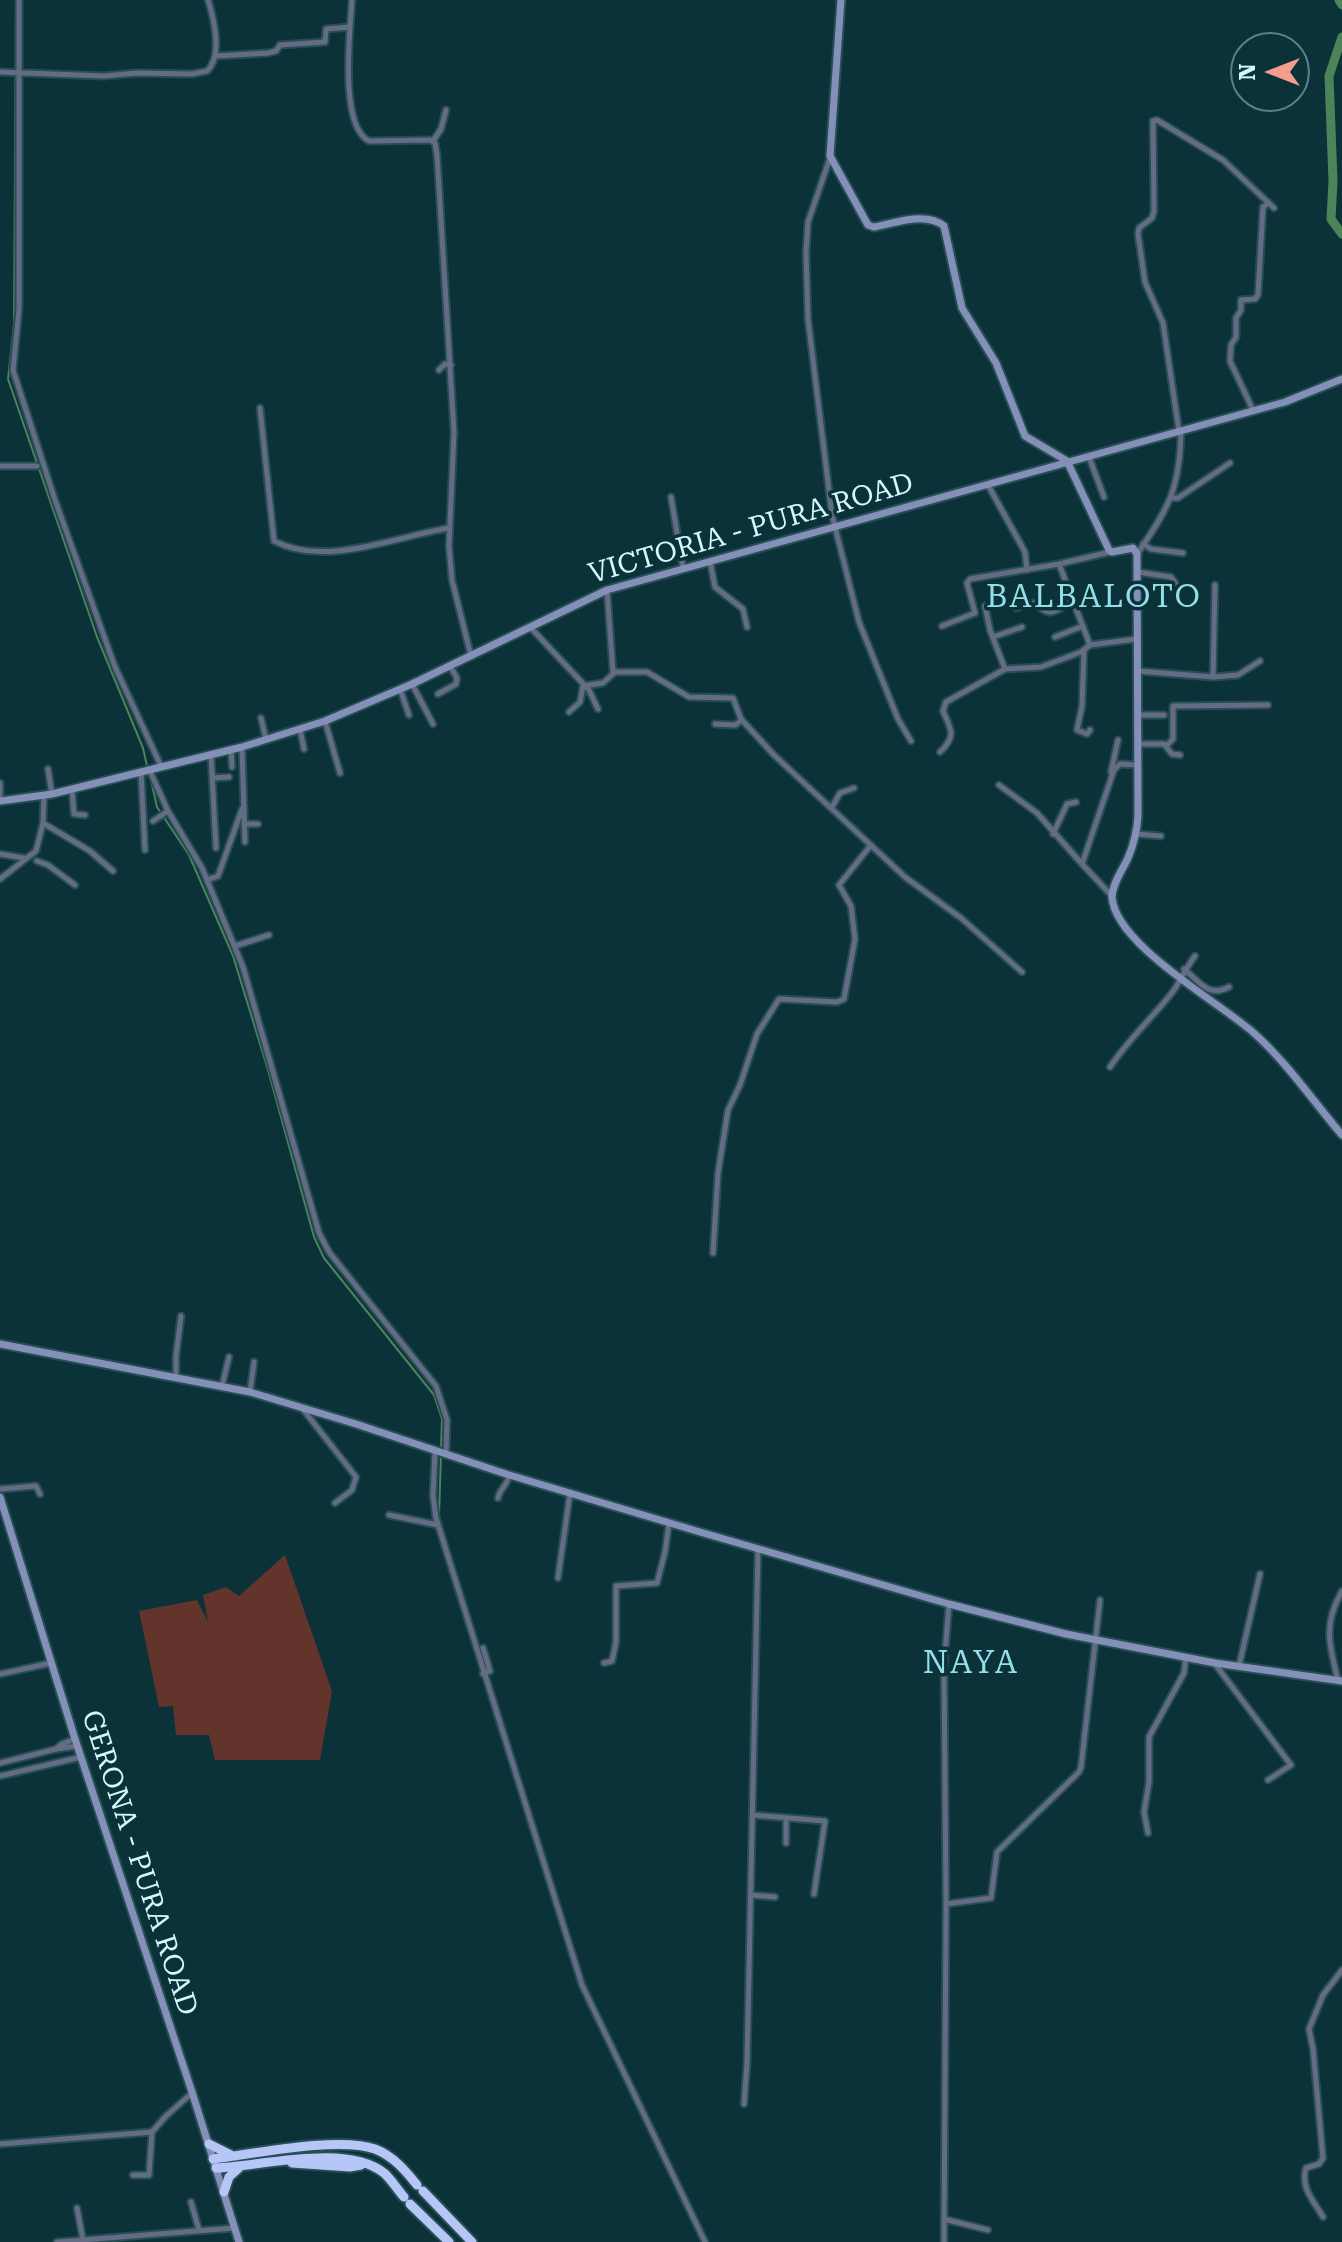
<!DOCTYPE html>
<style>
body{margin:0}
#map{position:relative;width:1342px;height:2242px;overflow:hidden;background:#0a3238;font-family:"Roboto Serif",serif}
canvas{display:block}
.north{position:absolute;left:1230px;top:32px;width:80px;height:80px;box-sizing:border-box;background:#0a3238;border:2px solid #5b8187;border-radius:50%;rotate:270deg;font-size:22px;font-weight:700;line-height:32px;text-align:center;color:#d5f7fe}
.north::after{content:'';display:block;margin:auto;width:28px;height:36px;background:#f49d8d;clip-path:polygon(50% 0,100% 100%,50% 72%,0 100%)}
</style>
<div id="map">
<canvas width="1342" height="2242"></canvas>
<div class="north">N</div>
</div>
<script>
const g = document.querySelector('canvas').getContext('2d');
g.lineJoin = 'round';
function fillPath(path, color) { g.fillStyle = color; g.fill(path, 'evenodd'); }
function stroke(path, color, width, dash) { g.strokeStyle = color; g.lineWidth = width; g.lineCap = dash ? 'butt' : 'round'; g.setLineDash(dash || []); g.stroke(path); }
function write(font, color, halo, rows, align = 'center') {
  g.font = font + ' "Roboto Serif",serif'; g.lineWidth = 7; g.setLineDash([]); g.textBaseline = 'middle'; g.strokeStyle = halo; g.fillStyle = color; for (const [text, x, y, turn = 0] of rows) {
    g.save(); g.translate(x, y); g.rotate((+turn || 0) * Math.PI / 180); g.textAlign = isNaN(turn) ? turn : align; if (halo) g.strokeText(text, 0, 0); g.fillText(text, 0, 0); g.restore();
  }
}
fillPath(new Path2D(`
 M285,1555L332,1691L320,1760H215L209,1735H176L173,1706L159,1707L139,1611L197,1600L208,1622L203,1595L226,1587L239,1596Z`), '#63342c');
stroke(new Path2D(`
 M16,0L14,324L8,379L97,637L143,748L147,766
 M150,776L157,807L189,855L233,956L268,1070L314,1237L324,1258L434,1395L442,1419L441,1448
 M441,1455L439,1516L462,1593`), '#4b8459', 2);
stroke(new Path2D(`
 M1339,0L1342,5
 M1342,37L1329,76L1333,181L1331,219L1342,234`), '#4b8459', 9);
const street = new Path2D(`
 M19,0V309L13,370L55,500L115,667L161,766
 M352,0C350,30 339,126 369,141L430,140L435,143L437,155L454,432L449,546L452,580L471,656
 M216,56L268,53L276,51L280,45L325,42L326,29L350,27
 M0,72L104,76L137,73L192,74L207,71C223,56 214,19 208,0
 M433,141L441,129L446,110
 M830,158L808,222L806,252L808,319L832,515L859,622L898,719L911,741
 M439,370L445,364L451,365
 M260,408L274,541C326,568 397,536 449,528
 M1253,410L1230,361L1231,345L1236,337V318L1241,310V300L1255,299L1258,295L1263,207L1269,203
 M1179,431L1163,323L1145,282L1138,234L1139,228L1152,218L1154,211L1153,121L1157,120L1223,160L1274,208
 M1089,457L1104,497
 M0,466H37
 M988,485L1025,552L1027,570
 M671,497L683,568
 M1172,498H1178L1230,463
 M1143,544L1151,549L1183,553
 M1110,552L1059,564L1090,645L1136,639
 M1137,554C1169,508 1180,488 1181,431
 M710,561L715,587L743,609L747,627
 M1138,572L1171,577L1177,586
 M607,590L613,672H647L689,697L733,698L741,719L774,755L905,877L961,918L1022,972
 M985,606L990,630L1005,669
 M1016,608L1034,603C1052,619 1053,611 1073,602
 M942,626L975,613L967,583L970,579L1059,564
 M531,628L589,690L598,709
 M993,637L1022,627
 M1055,637L1083,626
 M1084,650L1082,706L1077,730L1087,734L1090,730
 M1138,671L1213,677L1238,675L1260,661
 M1213,677L1215,585
 M412,684L433,724
 M400,689L409,715
 M438,694L456,684L457,678L450,666
 M569,712L580,702L583,686L603,683L614,673
 M1138,715H1164
 M261,718L266,739
 M325,721L340,773
 M715,724L735,725L742,720
 M300,729L304,749
 M1138,744H1164L1172,754L1180,755
 M1166,746L1173,739V706L1268,705
 M242,748L245,842
 M231,750L232,767
 M940,752C957,736 951,729 943,711L946,702L1005,669L1041,667L1081,652L1090,645
 M211,755L216,848
 M48,769L52,794
 M149,769L168,811L202,868L243,967L319,1233L329,1252L436,1386L447,1420L446,1454
 M141,772L145,850
 M1111,772L1118,740
 M213,778L229,777
 M0,783V801
 M999,785L1037,813L1082,864
 M72,790L74,814L85,815
 M44,796L43,823L90,851L113,871
 M832,807L840,793L854,788
 M153,821L168,811
 M244,824H258
 M1053,834L1067,804L1076,802
 M1136,834L1161,836
 M0,854L24,858
 M37,861L48,865L75,885
 M0,879L36,851L43,823
 M207,880L218,876L242,809
 M1112,896L1082,864L1114,770L1120,764L1138,765
 M235,946L269,935
 M1184,969C1200,982 1208,998 1229,987
 M1110,1067C1128,1040 1151,1019 1171,994C1180,983 1185,969 1195,956
 M713,1253L718,1173L728,1110L740,1085L757,1034L779,999L837,1002L844,999L855,939L851,906L839,885L871,845
 M176,1378V1356L181,1316
 M222,1386L229,1357
 M250,1392L254,1362
 M302,1408L356,1477L352,1490L335,1503
 M435,1452L433,1496L436,1518L582,1985L705,2242
 M0,1489L36,1486L40,1494
 M498,1498C500,1488 508,1485 509,1475
 M389,1515L438,1525
 M558,1578L570,1493
 M483,1648L490,1671L483,1674
 M604,1663L612,1661L616,1642V1586L657,1583L665,1552L669,1523
 M1215,1664L1291,1765L1268,1780
 M1239,1666L1260,1574
 M0,1674L51,1663
 M1338,1680C1329,1645 1323,1624 1342,1591
 M56,1749L77,1746
 M0,1763L56,1749L62,1744L75,1739
 M0,1776L81,1757
 M753,1815L825,1821L814,1894
 M786,1818V1843
 M1148,1833L1144,1812L1149,1782V1737L1184,1673L1186,1657
 M751,1895L775,1897
 M946,1904L991,1898L997,1852L1079,1772L1081,1767L1100,1600
 M744,2104L747,2063L758,1549
 M0,2144L152,2132L166,2116L192,2093
 M133,2175H149L152,2132
 M191,2202L199,2230
 M77,2208L83,2240
 M1323,2217C1314,2201 1300,2188 1306,2168L1319,2164L1323,2158L1313,2049L1309,2029L1323,1995L1342,1970
 M944,2219L988,2230
 M57,2242L234,2228
 M944,2242L946,1904L944,1666L949,1604`);
const secondary = new Path2D(`
 M841,0L830,156L868,225L874,227C895,223 926,211 944,226L962,308L996,363L1025,436L1067,461L1109,550L1112,552L1133,548L1137,554L1138,816C1137,831 1134,844 1128,858C1123,869 1112,884 1112,897C1115,945 1221,1003 1255,1034C1288,1064 1313,1101 1342,1135
 M0,801L52,794L242,747L325,721L412,684L607,590L1285,402L1342,379
 M0,1344L250,1392L356,1424L506,1474L700,1532L949,1604L1066,1634L1215,1663L1342,1681
 M0,1497L75,1739L192,2092L239,2242`);
const highway = new Path2D(`
 M209,2144L231,2155
 M213,2159C253,2154 339,2136 375,2149C393,2156 405,2170 417,2185
 M292,2163L350,2167L361,2165
 M216,2168C261,2166 347,2143 384,2173C391,2179 397,2189 404,2197
 M423,2191L472,2242
 M224,2192L229,2177L240,2167
 M410,2204L449,2242`);
stroke(street, '#264e54', 9);
stroke(secondary, '#264e54', 11);
stroke(highway, '#264e54', 13);
stroke(street, '#646c85', 5);
stroke(secondary, '#8490b8', 7);
stroke(highway, '#b6c6f7', 9);
write('28px', '#d5f7fe', '#0a3238', [
 ["VICTORIA - PURA ROAD",751,529,-16],
 ["GERONA - PURA ROAD",139,1863,72]
]);
g.letterSpacing = '2px';
write('32px', '#96ddea', '#0a3238', [
 ["BALBALOTO",1094,598],
 ["NAYA",971,1664]
]);
g.letterSpacing = '0px';
</script>
